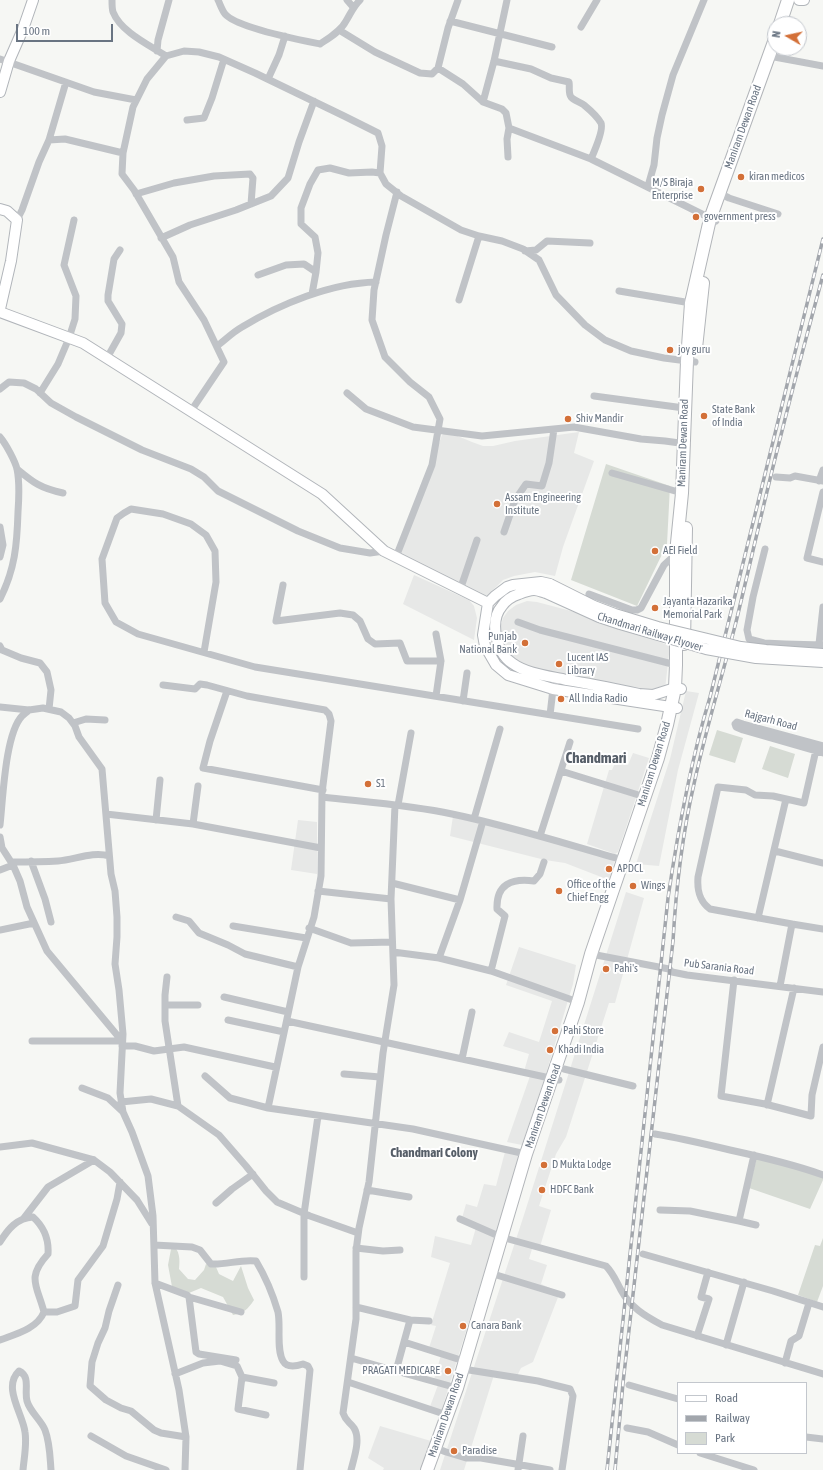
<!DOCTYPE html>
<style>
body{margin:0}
#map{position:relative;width:823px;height:1470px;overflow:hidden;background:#f6f7f4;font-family:"Asap Condensed",sans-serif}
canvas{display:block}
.legend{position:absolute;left:677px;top:1382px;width:130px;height:72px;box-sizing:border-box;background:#fff;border:1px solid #c3c7cd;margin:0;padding:5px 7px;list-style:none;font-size:12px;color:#697482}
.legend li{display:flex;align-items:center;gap:8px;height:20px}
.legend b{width:20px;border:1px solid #c3c7cd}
.north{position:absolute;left:767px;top:16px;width:40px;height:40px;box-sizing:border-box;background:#fff;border:1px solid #c3c7cd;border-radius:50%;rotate:279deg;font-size:11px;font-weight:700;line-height:16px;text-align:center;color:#697482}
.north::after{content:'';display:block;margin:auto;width:14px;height:18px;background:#d37038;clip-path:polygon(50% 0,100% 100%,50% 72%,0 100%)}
.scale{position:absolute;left:16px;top:24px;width:97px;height:18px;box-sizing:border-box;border:2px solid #697482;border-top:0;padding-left:5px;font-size:12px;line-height:14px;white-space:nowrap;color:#697482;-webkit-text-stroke:3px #fff;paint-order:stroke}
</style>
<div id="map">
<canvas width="823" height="1470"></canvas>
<ul class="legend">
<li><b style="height:5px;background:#fff"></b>Road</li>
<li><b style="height:5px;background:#a2a6ac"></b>Railway</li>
<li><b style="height:11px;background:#d6dbd4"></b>Park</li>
</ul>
<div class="north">N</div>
<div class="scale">100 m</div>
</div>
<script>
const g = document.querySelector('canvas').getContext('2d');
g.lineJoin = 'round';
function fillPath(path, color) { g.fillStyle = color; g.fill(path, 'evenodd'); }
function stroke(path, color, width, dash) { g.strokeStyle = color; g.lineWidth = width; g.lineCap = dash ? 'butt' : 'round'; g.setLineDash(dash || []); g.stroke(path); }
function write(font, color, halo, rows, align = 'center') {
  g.font = font + ' "Asap Condensed",sans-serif'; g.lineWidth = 4; g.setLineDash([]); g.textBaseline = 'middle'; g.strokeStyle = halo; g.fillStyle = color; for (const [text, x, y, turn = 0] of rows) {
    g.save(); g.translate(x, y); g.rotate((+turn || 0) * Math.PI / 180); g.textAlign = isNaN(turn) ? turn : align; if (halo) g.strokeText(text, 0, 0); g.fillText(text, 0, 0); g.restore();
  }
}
fillPath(new Path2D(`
 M448,432L472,442L483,446H493L515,441L579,432L574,453L594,461L563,547L555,576L535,572L514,576L503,580L488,595L482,596L398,555L442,435Z
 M414,575L469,600L474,606L477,618L474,640L403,604Z
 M527,601L537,602L590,616L670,646L665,689L654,693L523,666L502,648L500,628L503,618L508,611L516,605Z
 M686,691L699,693L678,770L659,866L636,864L670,759Z
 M633,753L649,758L618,852L615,854L587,844L609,770H612L616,761L628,765Z
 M453,816L615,859L609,880L565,863L545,860L450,836Z
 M298,820L317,822V874L291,870Z
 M626,892L644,898L615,1003H609L566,1137L556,1154L539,1206L551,1210L539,1250L532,1249L529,1259L547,1265L541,1284L560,1292L533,1362L521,1368L517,1376L494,1375L464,1470H440L523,1218Z
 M519,947L576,965L573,984L545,1077L522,1145L507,1142L530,1076H526L525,1068L529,1054L503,1046L509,1032L539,1042L552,1001L506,985Z
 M506,1148L521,1154L440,1415L428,1412L438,1385L433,1383L441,1355L428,1351L436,1326L431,1325L450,1263L431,1257L435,1236L471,1245L477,1224L462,1218L466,1204L477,1207L484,1184L496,1186Z
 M380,1426L431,1441L422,1470H383L384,1468L368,1458Z`), '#e7e8e7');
fillPath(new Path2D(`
 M606,464L670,486L667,544L637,606L571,580Z
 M717,730L743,738L735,763L709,755Z
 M770,746L795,754L788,778L762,769Z
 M757,1157L823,1176V1180L810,1209L749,1188Z
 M823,1238V1286L817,1302L798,1295L815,1245L820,1246Z
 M172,1244C180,1251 180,1259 179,1269L188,1279L195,1280L204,1270L206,1264L216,1267L219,1274L233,1281L241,1266L248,1288L254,1300C248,1309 244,1313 233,1315L223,1297L201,1288L189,1293L173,1292L168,1265Z`), '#d6dbd4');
const secondary = new Path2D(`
 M799,0H804
 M0,92L9,61L23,29L33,0
 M0,209L7,211L17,220L11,261L0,309
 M0,312L83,343L322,494L384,551L488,603
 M550,584L541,582L513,585L507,587L495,596L488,603L483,635L485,646L496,665L508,675L553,689L677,708
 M546,593C542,592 538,590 534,590C529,590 524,592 519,594C513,596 506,600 502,606C489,621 496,653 512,663C527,674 549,676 567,680C591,684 615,689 639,694L653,695L675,688L681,689`);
const primary = new Path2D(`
 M780,24L788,0
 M696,348L703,283
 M684,644L686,528
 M427,1470L457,1388L526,1154L578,1002L591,954L658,758L667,725L675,688L676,665V553L682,493L687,361L691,303L710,219L775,39`);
stroke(secondary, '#b1b5ba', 12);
stroke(primary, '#b2b5b9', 14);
stroke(new Path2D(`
 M112,0C112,4 112,9 113,12C121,32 149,45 166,56
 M218,0C220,4 222,10 225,14C237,28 300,40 320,44C329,38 341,31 346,21C351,13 353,7 360,0
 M347,0L353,7
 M450,21L552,47
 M581,27L597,0
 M339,30L375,52L420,73L432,74L438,68L448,28L458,0
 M157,51L158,40L169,0
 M769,56L823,66
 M0,59L94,92L136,100
 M494,61L531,69L551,78L569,82C570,86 568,93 571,97C573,100 580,102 584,105C590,110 597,116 601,123C604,130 594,152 591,159
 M438,68L463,84L483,102L502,109L506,113L509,128L591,159L716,221
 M268,79L279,55L285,36
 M483,102L494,61L507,0
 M187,120L204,118L212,98L224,59
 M49,140L65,139L123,153
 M508,157L507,139L509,128
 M648,186L654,165L657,138L662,115L673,75L704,0
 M136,194L174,183L214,176L250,174L253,178L251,204
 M725,196L729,198L778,214
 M17,220L22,210L39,162L49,140L66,82
 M161,238L190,225L236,210L271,196L288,178L299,142L314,101
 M525,251L536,250L547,241L590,243
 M316,272L318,253L315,237L301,224V208L310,184L318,170L330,168L349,173L372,172L380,173
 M258,275L286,265L304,264L316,272L312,294
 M619,291L691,303
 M459,300L479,236
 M217,346C225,340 233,332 242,327C280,304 331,283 376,282
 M107,358L121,333L122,324L108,301V295L114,259L120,250
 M0,389L9,382L24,383L36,389L51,403L76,417L142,450L191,469L204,477L218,491L298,531L340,548L370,553L384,551
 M40,393L58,364L69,338L75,319L76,296L64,265L74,220
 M347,393L366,409L413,427L482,436L574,427L641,439L665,441L687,444
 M594,396L684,408
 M191,411L224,362L204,320L179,282L173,257L134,190L122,174L123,153L133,107L147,79L166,56L184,51L199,52L219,57L255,73L344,116L378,133L382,146L380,173L386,184L401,196L461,230L479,236L502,241L523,249L539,260L556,295L585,325L605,340L631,351L664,358L695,362
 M0,437C6,444 15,461 17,469C20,483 19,498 18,512C17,545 15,569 0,599
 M17,469C34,483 40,488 63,493
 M612,473L682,493
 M776,477L790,478L795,476L823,481
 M819,481L823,470
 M823,492L807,558L823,562
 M0,527L3,545L0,557
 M504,532L515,500L526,484L542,486L549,463L554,429
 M765,549L753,597L747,630L749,639L764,643L785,644L823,645
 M396,557L432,465L440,419L429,397L410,382L385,357L372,320L374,290L386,235L397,192
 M283,585L276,621L340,613L353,615L360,621L368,639L375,644L400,643L407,661H441L436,696
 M460,590L477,540
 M589,594L632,610H637L641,608L664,565L677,553
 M518,622L540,630L676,665
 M436,634L441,661
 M819,644L823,607
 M0,646L2,650L21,658L40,663L47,672L51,690L49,709
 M204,652L216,582L215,551L206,535L191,524L163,514L131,509L124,513L117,518L102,559L105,603L116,622L138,634L255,667L638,729
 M163,685L195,689L200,684L207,685L247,696L325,710L329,714L331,721L322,793L321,876L314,917L298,967L268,1108
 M227,691L210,741L203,768L323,790
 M463,701L467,673
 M0,707L29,710L43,708L61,712L69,718L75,726L79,737L102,769L111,874L115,891L117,917V937L115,964L119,990L123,1034L120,1093L123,1112L132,1132L148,1176L153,1216L155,1283L179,1390L186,1437L185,1470
 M550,715L553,689L557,678
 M73,723L86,719L105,720
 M823,746L743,724L737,722L735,724L736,727L743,730L823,753
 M561,771L645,797
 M322,797C365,802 409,805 452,814C510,826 566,844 623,860
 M398,805L411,733
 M106,814L193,824L321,848
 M474,819L500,729
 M156,820L160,780
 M193,824L198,786
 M0,825C3,799 5,734 22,716C24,714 27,712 29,710
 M540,836L570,742
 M0,837L2,848L13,865L20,881L27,907L47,951L122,1041H32
 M775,851L823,863
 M31,861L45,899L51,922
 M11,862C26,862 42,862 58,861C74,860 93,851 109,856
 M0,870L13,865
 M392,883L460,900L439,958L491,971L578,1002
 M318,891L391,899
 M460,900L483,821
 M176,917L189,921L199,933L228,945L245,954L298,967
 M758,918L786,799
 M792,924L823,929
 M233,926L306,938
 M309,928L351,943L392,942
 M0,930L34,923
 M393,952L439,958
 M591,954L669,969L672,972L687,975L823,992
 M491,971L505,916L497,909C496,884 512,878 534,881L540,874L544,862
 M167,977L165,995V1021L178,1106L219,1135L246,1166L266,1191L277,1202L310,1216L358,1233
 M734,980L721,1096L765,1104L811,1116L812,1095L823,1047
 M780,986L792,924L710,909C699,901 697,890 698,877L718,787L746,790L755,795L773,796L804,803L816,750
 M224,997L288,1012
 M165,1005H198
 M228,1020L284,1032
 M287,1021L559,1080
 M122,1046H135L154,1051L184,1047L275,1067
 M462,1059L472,1012
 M564,1069L633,1086
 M344,1074L380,1077
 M205,1076L230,1098L268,1108L413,1129L526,1154
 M82,1088L108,1098L123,1112
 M121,1102L151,1099L178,1106
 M767,1105L794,988
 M655,1134C680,1138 705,1144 730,1150C762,1157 793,1164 823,1175
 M0,1147L32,1143L94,1160L110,1172L137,1200L152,1224
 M754,1155L739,1221L756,1225
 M367,1190L409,1197
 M216,1203L232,1189L253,1174
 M660,1210L690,1211L739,1221
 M24,1218L48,1187L94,1160
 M460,1219L501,1237L606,1266C613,1273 616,1281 621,1290C630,1307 645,1316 662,1325L823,1374
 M0,1242C8,1229 17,1218 33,1217C44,1227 49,1240 48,1254C26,1278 37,1285 44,1312C37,1329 16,1334 0,1340
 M154,1245L192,1247L200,1250L211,1264C226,1265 241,1259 256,1261C265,1276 273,1295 278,1312C281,1327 276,1349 283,1361C287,1368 297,1366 303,1364L308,1366L310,1370L300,1470
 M356,1248L383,1251L400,1250
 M643,1254L773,1291L823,1307
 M490,1273L562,1295
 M304,1277V1214L318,1116
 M155,1283L187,1295L189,1297L196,1352L199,1354L236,1360
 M118,1285L109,1311L105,1328L98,1343L92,1362L90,1386L106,1400L121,1408L131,1411L154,1430L161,1433L186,1437
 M189,1297L241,1312
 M356,1307L410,1320L429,1321
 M44,1312H57L75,1306L78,1280L103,1246L117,1199L120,1182
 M410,1320L396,1371L457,1388
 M697,1336L709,1299L701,1297L708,1272
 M404,1342L464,1361
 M726,1345L744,1282
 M351,1358L396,1371
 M785,1363L791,1341L799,1336L809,1303
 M469,1370L538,1381L570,1389L573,1396L562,1470
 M175,1374L203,1363L220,1361L237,1366L242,1377L274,1383
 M242,1377L238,1409L266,1415
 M348,1382L447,1415
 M629,1385L678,1399
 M627,1428L648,1432L678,1445
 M91,1436L126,1456L166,1470
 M806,1437L823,1439
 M441,1450L446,1452L466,1458H481L550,1470
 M700,1453L754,1470
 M23,1470C24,1458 27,1445 25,1432C23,1414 2,1387 19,1371C31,1377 24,1390 27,1401C30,1412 41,1420 45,1430C50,1443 50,1457 51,1470
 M351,1470C354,1458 361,1439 354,1428C349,1421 346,1422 343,1413L356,1319V1251L359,1228L369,1182L383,1053L394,985L391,899L395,805
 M518,1470L523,1436`), '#c0c3c7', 7);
stroke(secondary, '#fff', 10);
stroke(primary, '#fff', 12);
const rail = new Path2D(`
 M607,1470L668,898C678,830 690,763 710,697L823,239
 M615,1470L623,1383L673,941C676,888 682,836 694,784C706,728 723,674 737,618C752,556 766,493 782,431C795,379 809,327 823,275`);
stroke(rail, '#a2a6ac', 3.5);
stroke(rail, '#fff', 2, [6]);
const secondaryBridge = new Path2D(`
 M550,584L594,606L615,614L658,627L741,647L766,650L823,654
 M546,593L599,617L620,624L706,649L756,658L823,662`);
stroke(secondaryBridge, '#b1b5ba', 12, []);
stroke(secondaryBridge, '#fff', 10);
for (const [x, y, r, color] of [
 [741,177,4,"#d37038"],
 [701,189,4,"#d37038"],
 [696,217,4,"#d37038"],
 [670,350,4,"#d37038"],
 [704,416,4,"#d37038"],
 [568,419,4,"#d37038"],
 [497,504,4,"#d37038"],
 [655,551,4,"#d37038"],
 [655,608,4,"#d37038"],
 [525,643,4,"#d37038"],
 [559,664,4,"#d37038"],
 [561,699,4,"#d37038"],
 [368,784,4,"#d37038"],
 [609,869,4,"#d37038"],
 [633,886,4,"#d37038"],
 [559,891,4,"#d37038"],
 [606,969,4,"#d37038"],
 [555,1031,4,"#d37038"],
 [550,1050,4,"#d37038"],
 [544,1165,4,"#d37038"],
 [542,1190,4,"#d37038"],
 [463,1326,4,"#d37038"],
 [448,1371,4,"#d37038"],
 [454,1451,4,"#d37038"]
]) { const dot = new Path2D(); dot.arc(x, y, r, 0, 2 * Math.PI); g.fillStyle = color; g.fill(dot); stroke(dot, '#fff', 1.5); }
write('11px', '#697482', '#fff', [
 ["Maniram Dewan Road",743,127,-70],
 ["Maniram Dewan Road",683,443,-88],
 ["Chandmari Railway Flyover",650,632,17],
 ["Rajgarh Road",771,720,15],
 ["Maniram Dewan Road",654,764,-73],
 ["Pub Sarania Road",719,967,7],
 ["Maniram Dewan Road",543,1106,-71],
 ["Maniram Dewan Road",446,1415,-71]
]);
write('11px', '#697482', '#fff', [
 ["kiran medicos",749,177],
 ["M/S Biraja",693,183,"right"],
 ["Enterprise",693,196,"right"],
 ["government press",704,217],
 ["joy guru",678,350],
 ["State Bank",712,410],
 ["of India",712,423],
 ["Shiv Mandir",576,419],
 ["Assam Engineering",505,498],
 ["Institute",505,511],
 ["AEI Field",663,551],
 ["Jayanta Hazarika",663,602],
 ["Memorial Park",663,615],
 ["Punjab",517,637,"right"],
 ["National Bank",517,650,"right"],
 ["Lucent IAS",567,658],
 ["Library",567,671],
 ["All India Radio",569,699],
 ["S1",376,784],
 ["APDCL",617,869],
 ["Office of the",567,885],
 ["Chief Engg",567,898],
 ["Wings",641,886],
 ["Pahi's",614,969],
 ["Pahi Store",563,1031],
 ["Khadi India",558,1050],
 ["D Mukta Lodge",552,1165],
 ["HDFC Bank",550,1190],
 ["Canara Bank",471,1326],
 ["PRAGATI MEDICARE",440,1371,"right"],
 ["Paradise",462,1451]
], 'left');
write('bold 13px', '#565e68', '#fff', [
 ["Chandmari Colony",434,1153]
]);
write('bold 15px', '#565e68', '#fff', [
 ["Chandmari",596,758]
]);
</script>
